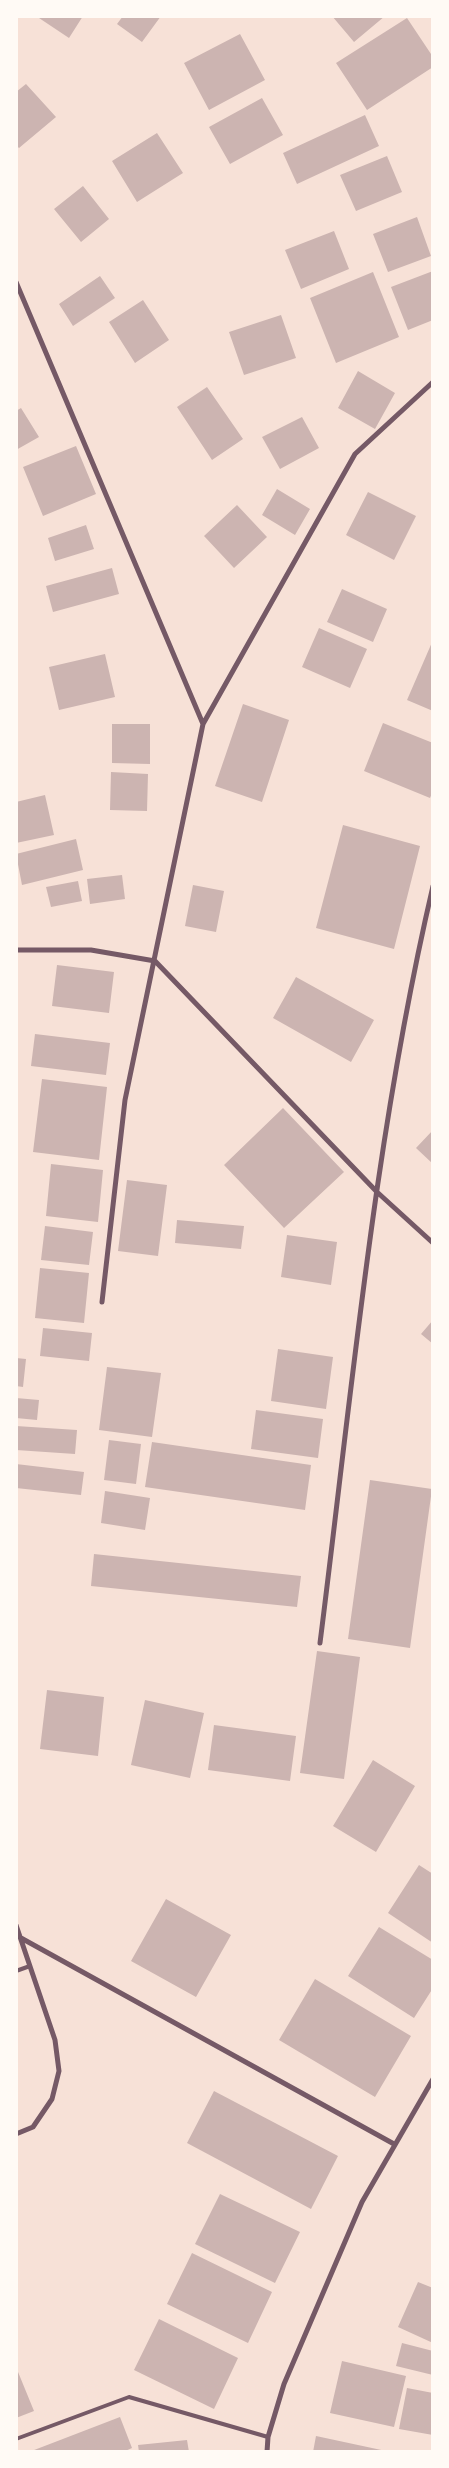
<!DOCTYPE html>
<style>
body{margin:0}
#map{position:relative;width:449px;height:2468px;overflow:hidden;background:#f7e1d7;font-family:Roboto,sans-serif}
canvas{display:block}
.frame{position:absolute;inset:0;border:18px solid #fffaf5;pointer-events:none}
</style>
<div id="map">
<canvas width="449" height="2468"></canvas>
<div class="frame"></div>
</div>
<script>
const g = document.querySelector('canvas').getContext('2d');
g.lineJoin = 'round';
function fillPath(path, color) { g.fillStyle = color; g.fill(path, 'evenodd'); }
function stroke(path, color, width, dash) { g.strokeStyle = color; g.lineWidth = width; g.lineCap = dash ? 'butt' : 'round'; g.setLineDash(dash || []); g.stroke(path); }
fillPath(new Path2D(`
 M36,16H83L69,38Z
 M123,16H161L142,42L117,24Z
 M332,16H385L354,42Z
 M407,18L433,57V67L367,110L336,63Z
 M240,34L265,80L209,110L184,63Z
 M26,84L56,117L19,148L16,145V92Z
 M262,98L283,135L230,164L209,127Z
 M365,115L379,146L297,184L283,153Z
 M157,133L183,173L137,202L112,161Z
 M387,156L402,192L356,211L340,175Z
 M83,186L109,219L81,242L54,209Z
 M417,217L431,256L388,272L373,234Z
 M334,231L349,269L301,289L285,250Z
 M433,271V320L408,330L391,287Z
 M373,272L399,337L336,363L310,298Z
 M100,276L115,298L73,326L59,304Z
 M143,300L169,340L135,363L109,322Z
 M281,315L296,358L244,375L229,332Z
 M358,371L395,393L375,429L338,408Z
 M207,387L243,439L212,460L177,407Z
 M21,408L39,437L16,450V411Z
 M302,417L319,448L280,469L262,437Z
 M76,446L96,494L43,516L23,467Z
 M277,489L310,509L295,535L262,515Z
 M368,492L416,516L394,560L346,535Z
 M237,505L267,537L234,568L204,536Z
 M86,525L94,549L55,561L48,538Z
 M112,568L119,594L53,612L46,586Z
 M342,589L387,609L373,642L327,622Z
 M319,628L367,649L350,688L302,667Z
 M433,640V711L407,700Z
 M105,654L115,697L59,710L49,667Z
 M243,704L289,720L262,802L215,786Z
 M383,723L433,743V791L430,798L364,771Z
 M112,724H150V764L112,763Z
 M111,772L148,774L147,811L110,810Z
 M45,795L54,835L16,843V802Z
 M343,825L420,846L394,949L316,928Z
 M76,839L83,870L22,885L16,854Z
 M122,875L125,899L90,904L87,879Z
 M78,881L82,901L51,907L46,887Z
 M193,885L224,891L216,932L185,926Z
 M57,965L114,972L109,1013L52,1006Z
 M296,977L374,1020L351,1062L273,1018Z
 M35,1034L110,1043L106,1075L31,1066Z
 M42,1079L107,1087L99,1160L33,1152Z
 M283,1108L344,1172L284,1228L224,1165Z
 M433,1130V1164L416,1148Z
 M51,1164L103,1170L98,1222L46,1216Z
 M127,1180L167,1185L158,1256L118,1251Z
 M177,1220L244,1226L241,1249L175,1243Z
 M45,1226L93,1232L89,1265L41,1260Z
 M287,1235L337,1242L331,1285L281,1277Z
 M40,1268L89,1273L84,1323L35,1318Z
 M433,1320V1344L421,1334Z
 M43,1328L92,1333L89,1361L40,1356Z
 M278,1349L333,1357L326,1409L271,1401Z
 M16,1358L26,1359L23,1387L16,1386Z
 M107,1367L161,1373L152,1437L99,1430Z
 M16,1398L39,1400L37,1420L16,1418Z
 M256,1410L323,1419L318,1458L251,1449Z
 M16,1426L77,1430L75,1454L16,1450Z
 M109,1440L141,1444L136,1484L104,1480Z
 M152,1442L311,1465L305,1510L145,1487Z
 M16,1464L84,1472L81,1495L16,1488Z
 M370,1480L432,1489L410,1648L348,1639Z
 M105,1491L150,1498L145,1530L101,1523Z
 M94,1554L301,1576L297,1607L91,1586Z
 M317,1651L360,1657L344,1779L300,1773Z
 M47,1690L104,1697L98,1756L40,1749Z
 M145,1700L204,1713L190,1778L131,1765Z
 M214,1725L296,1736L290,1781L208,1770Z
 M373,1760L415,1786L376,1852L333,1826Z
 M419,1865L433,1874V1943L388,1913Z
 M166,1899L231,1935L196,1997L131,1961Z
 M379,1927L433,1960V1988L414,2018L348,1976Z
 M315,1979L411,2036L375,2097L279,2040Z
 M214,2091L338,2156L311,2209L187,2143Z
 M220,2194L300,2232L275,2283L195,2244Z
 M192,2253L272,2292L248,2343L167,2304Z
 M418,2282L433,2288V2343L398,2327Z
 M159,2319L238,2358L214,2409L134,2370Z
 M402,2343L433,2351V2375L396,2366Z
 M342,2361L406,2376L394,2427L330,2413Z
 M16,2367L34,2411L16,2418Z
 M407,2388L433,2393V2435L399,2429Z
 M120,2417L132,2448L123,2452H29Z
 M316,2436L386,2451V2452H313Z
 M187,2440L189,2452H139L138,2445Z`), '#ccb4b1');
stroke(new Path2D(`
 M16,1971L30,1966
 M16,2439L129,2397L268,2437`), '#755966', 4);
stroke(new Path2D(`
 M16,282L203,724
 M16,950H91L155,961L377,1192L433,1243
 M102,1302L125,1100L203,724L355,454L433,382
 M320,1643C352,1390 375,1134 433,886
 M16,1925L55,2040L59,2071L52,2099L33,2127L16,2134
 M21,1938L394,2144
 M267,2452L268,2437L284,2384L362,2202L433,2079`), '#755966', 5);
</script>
